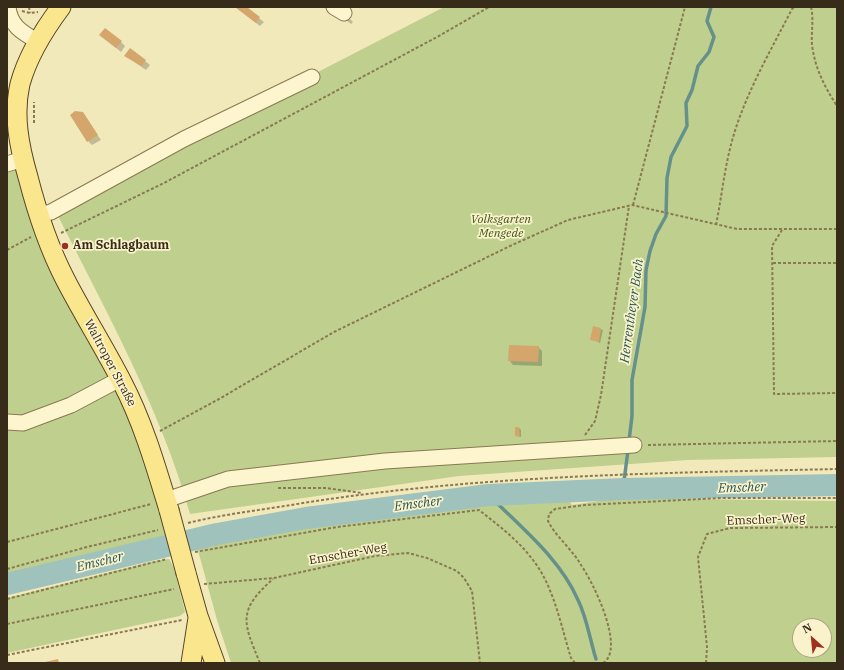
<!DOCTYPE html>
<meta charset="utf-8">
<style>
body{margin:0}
#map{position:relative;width:844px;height:670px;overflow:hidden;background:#f2e9ba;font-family:"IBM Plex Serif",serif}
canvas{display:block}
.frame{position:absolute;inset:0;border:8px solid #372c1a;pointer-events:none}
.north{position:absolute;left:792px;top:618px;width:40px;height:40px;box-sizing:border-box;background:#f9f2ca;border:1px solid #aba384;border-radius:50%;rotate:333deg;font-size:11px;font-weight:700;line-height:16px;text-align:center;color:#372c1a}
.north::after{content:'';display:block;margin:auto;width:14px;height:18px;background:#9e2f1d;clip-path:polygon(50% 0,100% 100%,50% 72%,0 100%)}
</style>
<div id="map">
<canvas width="844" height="670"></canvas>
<div class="frame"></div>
<div class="north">N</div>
</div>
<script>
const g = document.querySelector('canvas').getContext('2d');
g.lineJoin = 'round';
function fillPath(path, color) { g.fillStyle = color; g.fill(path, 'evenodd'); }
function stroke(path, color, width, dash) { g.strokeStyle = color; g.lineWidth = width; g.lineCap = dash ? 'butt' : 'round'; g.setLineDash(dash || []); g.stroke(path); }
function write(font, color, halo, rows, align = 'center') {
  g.font = font + ' "IBM Plex Serif",serif'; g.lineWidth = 3.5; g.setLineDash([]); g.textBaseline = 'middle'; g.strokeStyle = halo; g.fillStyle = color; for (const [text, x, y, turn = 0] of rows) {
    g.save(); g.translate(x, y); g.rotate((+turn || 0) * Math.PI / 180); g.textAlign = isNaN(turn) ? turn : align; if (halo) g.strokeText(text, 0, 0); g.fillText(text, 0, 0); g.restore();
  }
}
fillPath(new Path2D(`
 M444,7H837V457L688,460L459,476L190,514C160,407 104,308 54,208Z
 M23,159L38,215L123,383L179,543L7,584V167Z
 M566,496L572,505L620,498L837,501V663H231L217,620L196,543L473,503ZM800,626H824V650H800Z
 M169,559L174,568L185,612L180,616L7,653V598L154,561Z`), '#bfd08e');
fillPath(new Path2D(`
 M235,7H245L264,22L260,26Z
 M345,14L353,22L351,24L342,17Z
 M105,39L121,42L125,46L121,52Z
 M130,49L150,65L146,70L125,56Z
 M82,113L101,140L92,145L88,141Z
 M594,327L603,330L600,343L592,339Z
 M538,347L542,351V366L513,365L509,360Z
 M519,428L521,430V437L516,436Z`), '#0003');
stroke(new Path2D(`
 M629,441L632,416V380L645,307L646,270L650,251L656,234L666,216L667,178L671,157L687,126L686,103L692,90L698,66L709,52L714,37L707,21L711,7
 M623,489L628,450
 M489,495C521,528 559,557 578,600C587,618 590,640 596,659`), '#66908b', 3.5);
stroke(new Path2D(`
 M7,584L217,534L306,518L489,495L623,489L837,485`), '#9fc2bc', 22);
fillPath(new Path2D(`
 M235,7H247L260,17L256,23Z
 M105,28L122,41L116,48L99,35Z
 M130,48L146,60L142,66L124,56Z
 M75,111L83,112L98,135L87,142L70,115Z
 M593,326L601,328L599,342L590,340Z
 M509,345L539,346L538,362L508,361Z
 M515,427H519L520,436H515Z
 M58,659L59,663H45V662Z`), '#d4a66c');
const minor = new Path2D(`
 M8,7C10,25 21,32 37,41
 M334,7L344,13
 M7,164L23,159
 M38,215L51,212L184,139L312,77
 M7,422L23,423L71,405L120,379
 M166,500L228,479L385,461L634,445`);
const major = new Path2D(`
 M61,7C43,31 28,55 20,84C13,115 19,146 28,177C37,212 48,246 65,279C83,314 104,347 122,382C143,422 156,467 169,510
 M186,573L198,616L215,663
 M191,663L198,618`);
stroke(minor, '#8a7853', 17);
stroke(major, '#574428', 21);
stroke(new Path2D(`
 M29,7L30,13
 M811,7C814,19 811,32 812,45C815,68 824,86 837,106
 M22,11L30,13L38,12
 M34,123V102
 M633,205L685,7
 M716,225C722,195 725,163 734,134C747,91 771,50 792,9L795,7
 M782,230L772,246L774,394L837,393
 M61,233L164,183L437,37L489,7
 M7,250L31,237
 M773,263H837
 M160,431L219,399L334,332L510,246L568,220L632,205L737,229H837
 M585,435L595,421L601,395L629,206
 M648,445L837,441
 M278,488H326L362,493
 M188,523C224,514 261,510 297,504C476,475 657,473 837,469
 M7,542L151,504
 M195,552L337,527L479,510C498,525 518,540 533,560C554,587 561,626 571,658L575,663
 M7,569L87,547L158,530
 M204,584L274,578L375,556L408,553L427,558L457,571L464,578L472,591L480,663
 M7,599L167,559
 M7,624L174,589
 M7,655L182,620
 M260,663C243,622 237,611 273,579
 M603,663C626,649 593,582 581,565C572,549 556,537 548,521L549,514L555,509L585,505L722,498H837
 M706,663L707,647L698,557L707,534L730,528L837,527`), '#8a7853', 2, [3, 2]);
stroke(minor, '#fcf5ce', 15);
stroke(major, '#fae78d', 19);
const majorBridge = new Path2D(`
 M169,510L186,573`);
stroke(majorBridge, '#574428', 21, []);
stroke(majorBridge, '#fae78d', 19);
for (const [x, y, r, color] of [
 [65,246,4,"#9e2f1d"]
]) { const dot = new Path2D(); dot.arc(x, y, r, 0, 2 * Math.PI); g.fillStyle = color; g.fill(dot); stroke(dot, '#f9f2ca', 1.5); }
write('italic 12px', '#40561e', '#f9f2ca', [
 ["Volksgarten",501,220],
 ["Mengede",501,234]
]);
write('bold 12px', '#372c1a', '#f9f2ca', [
 ["Am Schlagbaum",73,246]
], 'left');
write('12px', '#372c1a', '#f9f2ca', [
 ["Waltroper Straße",110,363,62],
 ["Emscher-Weg",766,520,-2],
 ["Emscher-Weg",348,554,-10]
]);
write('italic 13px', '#275559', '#f9f2ca', [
 ["Herrentheyer Bach",632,311,-82],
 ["Emscher",742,488,-2],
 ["Emscher",418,504,-7],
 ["Emscher",100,562,-14]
]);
</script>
